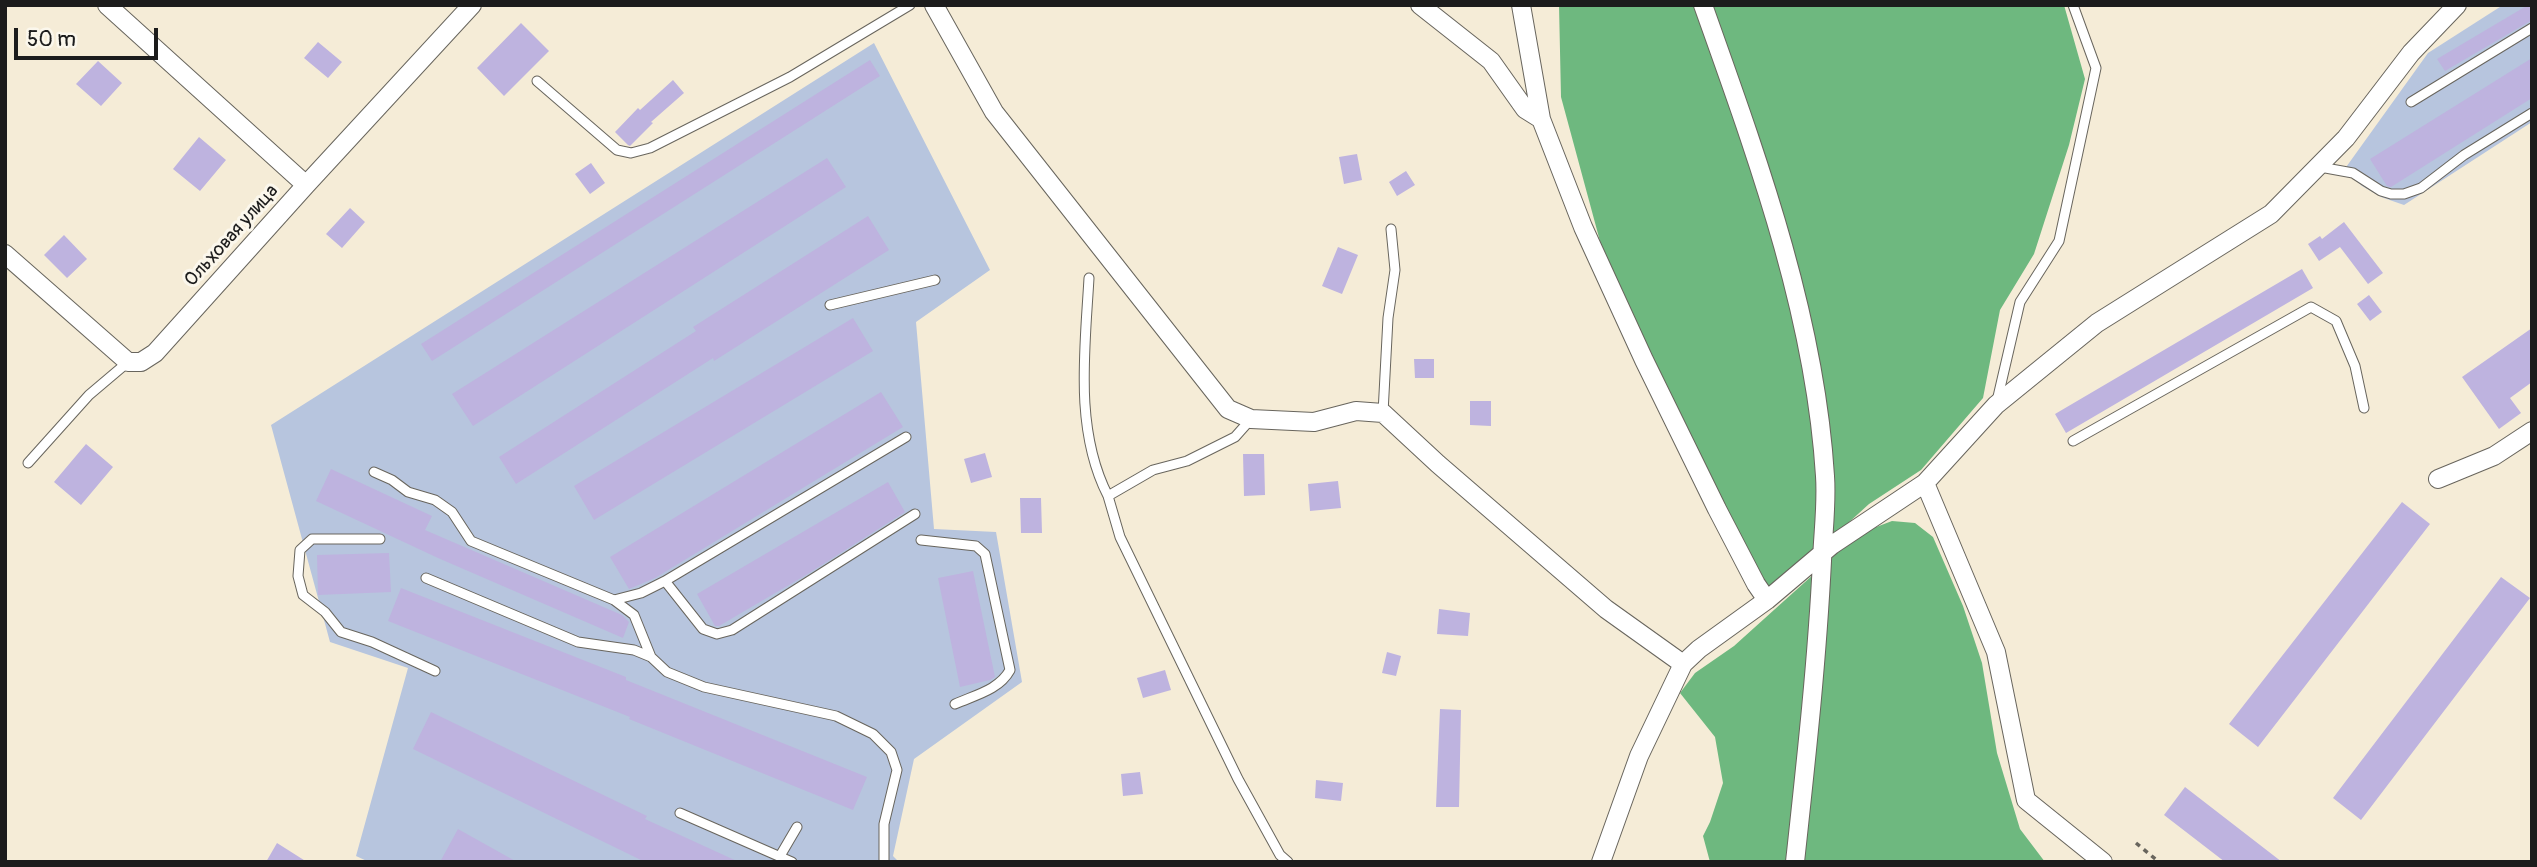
<!DOCTYPE html>
<meta charset="utf-8">
<style>
body{margin:0}
#map{position:relative;width:2537px;height:867px;overflow:hidden;background:#f5ecd7;font-family:Pangolin,sans-serif}
canvas{display:block}
.frame{position:absolute;inset:0;border:7px solid #1c1c1c;pointer-events:none}
.scale{position:absolute;left:14px;top:28px;width:144px;height:32px;box-sizing:border-box;border:4px solid #1c1c1c;border-top:0;padding-left:9px;font-size:21px;line-height:24px;white-space:nowrap;color:#1c1c1c;-webkit-text-stroke:5px #fbf7ec;paint-order:stroke}
</style>
<div id="map">
<canvas width="2537" height="867"></canvas>
<div class="frame"></div>
<div class="scale">50 m</div>
</div>
<script>
const g = document.querySelector('canvas').getContext('2d');
g.lineJoin = 'round';
function fillPath(path, color) { g.fillStyle = color; g.fill(path, 'evenodd'); }
function stroke(path, color, width, dash) { g.strokeStyle = color; g.lineWidth = width; g.lineCap = dash ? 'butt' : 'round'; g.setLineDash(dash || []); g.stroke(path); }
function write(font, color, halo, rows, align = 'center') {
  g.font = font + ' Pangolin,sans-serif'; g.lineWidth = 6; g.setLineDash([]); g.textBaseline = 'middle'; g.strokeStyle = halo; g.fillStyle = color; for (const [text, x, y, turn = 0] of rows) {
    g.save(); g.translate(x, y); g.rotate((+turn || 0) * Math.PI / 180); g.textAlign = isNaN(turn) ? turn : align; if (halo) g.strokeText(text, 0, 0); g.fillText(text, 0, 0); g.restore();
  }
}
fillPath(new Path2D(`
 M2503,5H2532V122L2404,205L2381,197L2362,186L2344,170L2428,53Z
 M874,43L990,270L916,322L934,529L996,532L1022,682L914,759L893,856L899,862H369L356,856L408,668L330,642L271,425Z`), '#b7c5de');
fillPath(new Path2D(`
 M1559,5H2064L2085,79L2069,145L2034,254L2000,310L1983,398L1921,470L1869,504L1767,597L1741,550L1604,256L1561,97Z
 M1892,521L1915,523L1933,537L1963,606L1982,663L1997,753L2020,829L2045,862H1710L1703,836L1710,822L1723,783L1715,737L1680,693L1695,673L1734,646L1845,546L1871,529Z`), '#6eb87f');
fillPath(new Path2D(`
 M2528,5H2532V20L2445,71L2437,59Z
 M521,23L549,51L504,96L477,68Z
 M318,42L342,62L328,78L304,58Z
 M2532,58V98L2391,187L2387,186L2370,159Z
 M870,60L880,76L432,361L421,344Z
 M98,61L122,83L101,106L76,84Z
 M673,80L684,93L651,122L653,123L630,146L628,145L615,132L638,108L640,110Z
 M199,137L226,160L200,191L173,169Z
 M1357,154L1362,180L1344,184L1339,157Z
 M827,158L846,187L473,426L452,394Z
 M591,163L605,183L590,194L575,174Z
 M1406,171L1415,185L1397,196L1389,182Z
 M350,208L365,222L342,248L326,234Z
 M868,216L889,250L714,361L713,358L516,484L499,457L696,331L693,327Z
 M2344,222L2383,273L2368,284L2340,247L2319,261L2308,244L2320,236L2322,239Z
 M64,235L87,259L67,278L44,255Z
 M1338,247L1358,255L1342,294L1322,286Z
 M2302,269L2313,288L2066,433L2055,414Z
 M2369,295L2382,312L2370,321L2357,304Z
 M853,318L873,351L594,520L574,486Z
 M2532,328V382L2510,398L2521,413L2499,429L2462,377Z
 M1414,359H1434V378H1415Z
 M881,392L903,427L655,578L629,589L610,557Z
 M1470,401H1491V426L1470,425Z
 M86,444L113,467L81,505L54,482Z
 M985,453L992,477L971,483L964,459Z
 M1243,454H1264L1265,495L1244,496Z
 M331,469L432,516L425,530L622,615L629,622L623,638L438,558L316,501Z
 M1338,481L1341,508L1310,511L1308,484Z
 M888,482L905,512L806,575L719,626H715L697,594Z
 M1020,498H1041L1042,533H1021Z
 M2402,502L2430,524L2258,747L2229,724Z
 M389,553L391,592L318,595L317,555Z
 M973,571L995,677L990,680L960,687L938,578Z
 M2501,577L2530,598L2361,820L2333,798Z
 M401,588L626,677V680L867,777L853,810L629,719L630,717L388,621Z
 M1439,609L1470,613L1468,636L1437,634Z
 M1387,652L1401,656L1396,676L1382,673Z
 M1165,670L1171,690L1143,698L1137,678Z
 M1440,709L1461,710L1459,807H1436Z
 M431,712L647,816L645,819L739,862H645L413,749Z
 M1140,772L1143,794L1123,796L1121,774Z
 M1316,780L1343,783L1341,801L1315,798Z
 M2185,787L2282,862H2225L2164,815Z
 M458,829L517,862H440Z
 M277,843L307,862H266Z`), '#beb3df');
const service = new Path2D(`
 M537,81L617,150L631,153L650,148L790,77L910,5
 M2411,102L2532,28
 M2320,167L2353,173L2381,191L2391,194H2404L2421,188L2464,155L2532,113
 M1089,278C1085,349 1074,430 1108,496
 M830,305L935,280
 M1997,401L2020,302L2059,241L2096,68L2073,5
 M1383,413L1388,318L1395,270L1391,229
 M1251,419L1235,437L1187,461L1153,470L1108,496L1120,537L1238,779L1280,855L1288,862
 M906,437L665,581L703,629L717,634L732,630L915,514
 M2073,441L2311,307L2336,321L2355,366L2364,408
 M28,463L89,395L128,362
 M374,472L392,480L408,492L435,500L452,512L471,541L614,600L634,615L651,657
 M380,539H312L300,550L298,576L303,595L325,612L341,632L372,642L435,671
 M921,540L976,546L985,554L1010,670C999,690 975,695 955,704
 M426,578L578,642L634,650L651,657L667,672L704,687L836,716L873,734L891,752L897,770L884,824V862
 M614,600L641,593L665,581
 M680,813L792,862
 M780,856L797,827`);
const minor = new Path2D(`
 M107,5L306,185
 M934,5L994,112L1228,409L1251,419L1314,422L1356,411L1383,413L1438,464L1606,609L1683,664L1699,649L1767,600L1832,545L1925,483L1996,405L2097,323L2271,214L2346,138L2411,53L2457,5
 M1420,5L1491,61L1525,109L1541,119
 M1521,5L1541,119L1583,227L1644,360L1717,509L1756,584L1767,600
 M1703,5C1757,157 1815,314 1825,476C1827,504 1823,533 1822,561C1817,662 1806,761 1795,862
 M5,254L128,362H141L155,353L306,185L472,5
 M2438,479L2494,456L2532,431
 M1925,483L1996,652L2026,800L2103,862
 M1601,862L1639,756L1683,664`);
stroke(service, '#68655d', 11);
stroke(minor, '#68655d', 20);
stroke(new Path2D(`
 M2136,843L2159,862`), '#68655d', 3.5, [5, 5]);
stroke(service, '#fff', 9);
stroke(minor, '#fff', 18);
write('19px', '#1c1c1c', '#fbf7ec', [
 ["Ольховая улица",232,236,-48]
]);
</script>
